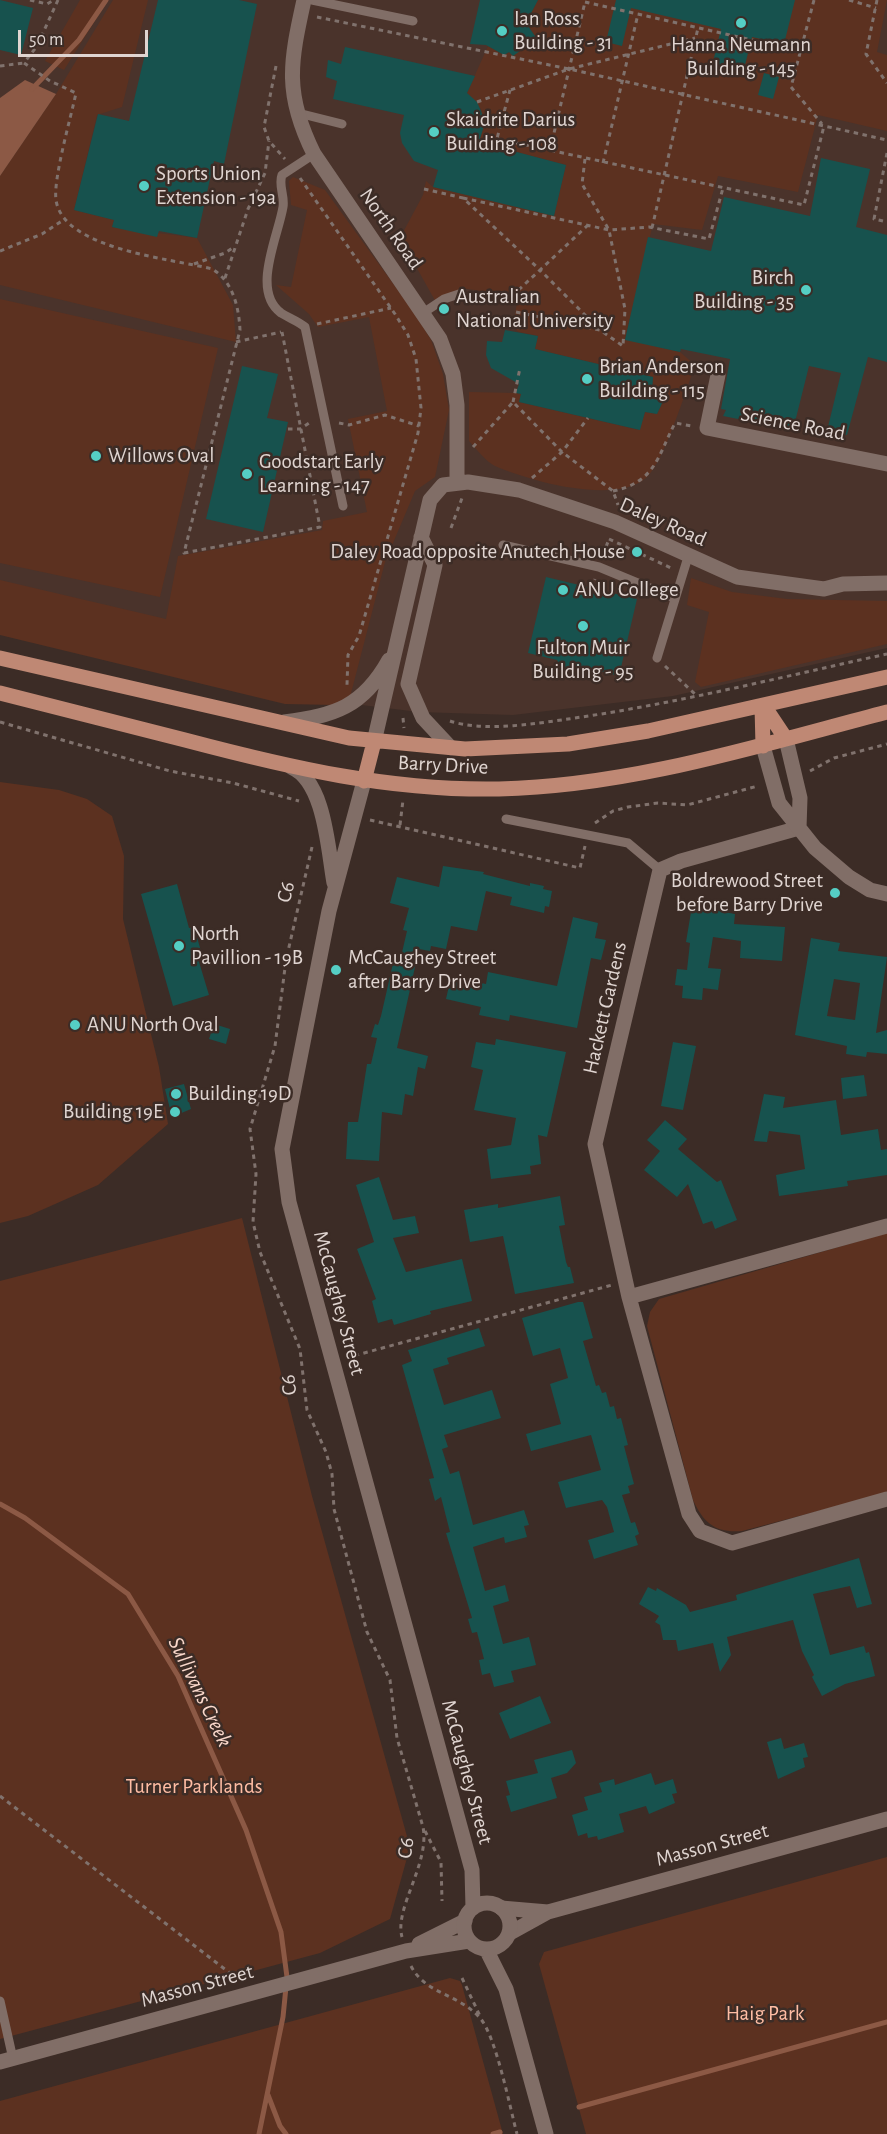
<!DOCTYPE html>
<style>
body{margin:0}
#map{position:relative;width:887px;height:2134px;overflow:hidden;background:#3c2c26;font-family:"Alegreya Sans",sans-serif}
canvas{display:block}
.scale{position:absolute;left:18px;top:30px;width:130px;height:27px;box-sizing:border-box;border:3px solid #e0d5d1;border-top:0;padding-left:8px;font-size:18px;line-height:21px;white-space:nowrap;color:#e0d5d1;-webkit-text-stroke:4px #3c2c26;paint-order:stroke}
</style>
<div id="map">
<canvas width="887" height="2134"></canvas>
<div class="scale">50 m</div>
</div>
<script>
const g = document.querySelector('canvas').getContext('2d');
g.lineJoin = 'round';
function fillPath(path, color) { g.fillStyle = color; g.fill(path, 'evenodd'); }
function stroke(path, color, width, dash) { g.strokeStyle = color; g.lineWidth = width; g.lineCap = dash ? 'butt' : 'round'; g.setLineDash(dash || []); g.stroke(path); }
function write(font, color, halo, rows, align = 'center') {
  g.font = font + ' "Alegreya Sans",sans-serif'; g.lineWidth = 5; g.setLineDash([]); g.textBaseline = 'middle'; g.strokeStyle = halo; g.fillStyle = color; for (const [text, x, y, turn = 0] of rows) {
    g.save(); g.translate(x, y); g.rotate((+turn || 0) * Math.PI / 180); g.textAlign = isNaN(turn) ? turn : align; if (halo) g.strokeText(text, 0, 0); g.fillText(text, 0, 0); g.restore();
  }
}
fillPath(new Path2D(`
 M0,0H887V648L673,696L513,715L419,712L337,702L0,618Z`), '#4a332b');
fillPath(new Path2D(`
 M80,0H108L64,70L45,61Z
 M113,0H148L122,107L97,115L74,210L114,220L112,227L197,238L233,305L236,342L0,285V176L56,94Z
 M538,0H887L877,52L887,55V131L818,115L798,192L718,176L702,230L653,224L625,339L680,352L695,365C687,388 663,464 646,478C614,505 530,481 495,466C485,461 476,448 469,441V392L516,393L521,394L519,402L639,430L645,412L657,414L666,395L652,392L653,377L535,349L538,336L519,332L513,328L518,296L460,288L459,294L437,304L400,238L423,195L426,181L433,187L554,215L566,165L467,139L484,126L481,109L467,93L488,46L504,55L537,39L526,23Z
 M293,177L325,190L413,311L431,340L443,374L449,410L435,477L415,491L385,562L349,701L336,705L285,704L0,635V580L166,619L178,556L322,530L323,521L367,512L348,419L387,411L369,317L318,327L309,314L276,285L291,287L307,210L291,205L289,181Z
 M0,299L218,348L160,597L0,563Z
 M691,578L732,592L787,599L887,601V644L701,687L695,682L709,612L687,605Z
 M0,782L59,790L87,799L112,816L124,856L123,919L159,1067L168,1124L98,1185L28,1216L0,1223Z
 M242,1218L312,1496L410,1847L390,1919L320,1953L0,2039V1281Z
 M887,1233V1493L742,1531C716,1533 704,1524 693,1500L647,1326L650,1312L659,1299Z
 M887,1857V2134H586L539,1964L544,1952Z
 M450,1978L460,1981L462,1985L503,2134H0V2101Z`), '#5c3120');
fillPath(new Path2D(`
 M25,80L56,94L0,176V98Z`), '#8c5945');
stroke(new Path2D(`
 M32,89L79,40L106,0
 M0,1504L25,1518L128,1594L178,1676L246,1830L281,1932L287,1977L283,2017L259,2134
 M268,2095L280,2126L286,2134
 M579,2107L887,2022
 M493,2134L500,2132`), '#8c5945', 5);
fillPath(new Path2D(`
 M0,0L33,8L21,55L0,50Z
 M158,0H239L257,4L224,164L214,161L197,238L159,231L157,237L112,227L114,220L74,210L98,114L129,121Z
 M480,0H538L526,23L537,39L513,56L509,52L504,55L486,45L470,44Z
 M616,0H795L784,44L752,37L743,73L712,66L721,29L631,8L622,46L606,42Z
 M345,47L475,76L467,93L477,102L483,116L484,126L479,142L566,165L554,216L433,187L438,170L414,161L402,143L400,133L404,115L333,99L337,81L326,77L328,60L341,64Z
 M764,73L779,77L773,99L758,95Z
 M821,158L870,169L856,227L887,235V362L868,357L847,435L827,431L841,373L809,366L793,430L723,416L726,410L721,409L730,359L681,349L680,352L625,340L648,237L711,251L724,197L810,216Z
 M505,330L538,336L535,349L653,377L652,392L666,395L657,414L645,412L640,430L519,402L521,394L516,393L519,384L491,368L486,355L487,341L502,342Z
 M242,366L278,374L267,418L288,422L263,532L206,519Z
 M546,577L637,599L619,676L584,667L581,676L564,672L557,660L528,653Z
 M443,866L484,872L483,874L530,886V883L544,886L543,889L552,891L549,907L545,906L544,913L510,905L512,897L486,891L477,931L451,926L446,949L431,946L430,951L419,949L397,1048L428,1056L425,1069L418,1067L413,1096L405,1094L402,1115L382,1112L379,1161L346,1159L348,1122H358L367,1064H371L377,1038L371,1037L375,1024L378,1025L381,1016L394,959L400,961L407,931L403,930L409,908L390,903L397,877L439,887Z
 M177,884L189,928L194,927L201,951L196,952L209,995L173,1006L141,894Z
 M692,906L735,914L734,924L785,927L782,961L740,958L741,941L713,937L708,968L721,969L718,990L703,988L702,1000L682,998L683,986L675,985L677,969L687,970L690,943L686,942Z
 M573,917L598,923L595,938L606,940L601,960L591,958L577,1028L510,1015L509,1021L479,1015L481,1007L446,999L451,977L486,984L488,972L557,986Z
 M811,938L840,943L838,951L887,957L876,1033L887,1030V1054L867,1052L866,1057L846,1054L847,1046L795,1035ZM834,979L860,983L855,1020L827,1016Z
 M214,1024L230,1029L226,1044L209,1039Z
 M496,1039L566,1052L547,1137L538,1135L541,1164L530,1166L531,1174L491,1179L487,1149L511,1145L516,1118L474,1110L483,1070L471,1067L476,1042L495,1045Z
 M673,1042L696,1046L683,1110L661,1106Z
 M864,1075L867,1096L843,1099L841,1078Z
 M184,1084L191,1109L172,1117L165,1089Z
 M764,1094L785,1097L783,1108L836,1100L841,1135L878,1129L881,1150L887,1149V1175L847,1181L848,1186L779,1196L776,1175L805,1169L800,1135L769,1131L767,1142L754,1141Z
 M665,1120L687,1139L678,1149L717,1182L721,1180L737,1220L715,1229L712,1221L703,1224L688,1184L677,1197L644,1170L660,1151L647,1140Z
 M379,1177L393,1220L415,1216L419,1233L393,1238L406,1272L462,1259L472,1301L430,1311L431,1314L394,1325L392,1319L378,1323L372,1301L376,1299L357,1249L374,1242L356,1185Z
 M560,1196L565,1225L559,1226L566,1262L568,1267H570L574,1283L515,1294L503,1236L470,1242L464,1210L498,1204V1208Z
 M578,1302H583L593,1338L583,1341L596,1386L599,1385L602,1393L606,1392L610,1407L614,1406L617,1419L621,1418L628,1445L624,1446L634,1484L628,1486L630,1493L622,1495L631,1523L635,1522L639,1534L635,1536L638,1545L594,1559L588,1540L614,1532L607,1507L602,1500L566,1508L558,1482L601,1470L591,1435L531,1451L526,1434L561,1424L550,1384L568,1378L560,1348L533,1356L522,1318Z
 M479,1328L485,1346L447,1358L449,1364L433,1369L444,1405L492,1390L501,1418L444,1435L448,1447L442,1449L450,1474L459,1471L473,1525L524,1510L529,1525L524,1526L527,1537L505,1543L504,1537L473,1547L485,1591L505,1585L509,1601L493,1606L503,1644L529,1637L536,1665L511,1671L514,1682L494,1687L490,1673L482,1675L479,1660L484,1659L477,1632L472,1633L468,1619L472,1618L446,1533L450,1532L441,1497L435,1501L429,1479L434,1478L402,1365L412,1361L408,1350Z
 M859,1558L872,1604L857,1608L850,1586L813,1594L830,1655L864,1646L866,1653L869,1652L875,1676L845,1684L822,1696L812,1677L814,1675L802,1651L793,1620L727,1637L731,1655L720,1672L713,1643L678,1651L676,1640H663L660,1625L655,1622L659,1616L639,1604L648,1587L656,1591L657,1588L686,1605L690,1612L737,1600L736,1595Z
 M540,1696L551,1723L510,1739L499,1713Z
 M781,1738L784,1749L804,1743L808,1757L803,1758L805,1767L778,1779L767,1742Z
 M572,1750L576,1763L567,1773L551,1778L557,1798L511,1812L506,1796L510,1795L506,1781L538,1773L534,1760Z
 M651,1773L655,1785L673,1779L677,1793L672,1794L675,1803L649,1814L646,1806L619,1814L624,1832L598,1840L597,1836L588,1838L587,1833L578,1836L572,1815L588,1810L584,1797L602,1792L599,1783L614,1779L615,1785Z`), '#17524e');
stroke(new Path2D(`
 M30,0L47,4L54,0
 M58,0L37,46L24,63L50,81L76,93C71,117 53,179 56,200C63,250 175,259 212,269C233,281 239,308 240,330L184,553L320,527L282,332
 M814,0L791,87L822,124
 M849,0L876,8
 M877,0L866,54L887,83
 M585,2L800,51
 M317,17L569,69L887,140
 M0,66L24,63
 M276,66L264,127L269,141L285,159
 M477,102L569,69L695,38
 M498,139L804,205L824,126
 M495,146L510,90
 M550,150L585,2
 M887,153L874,219L887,222
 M585,159L582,184L609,230L625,309L623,346
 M603,163L638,14
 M300,178L395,314L408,335L416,359L421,408L418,433L359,636L348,655L347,685
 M424,189L463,198L540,270L588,225
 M463,198L609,230L649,227L709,239L723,188
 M652,228L698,28
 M0,251L42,234L65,219
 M194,264L225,253L234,247
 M225,278L248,209L265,173L269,141
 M512,296L540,270L600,330
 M516,312L600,330L623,346
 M317,324L391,308
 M236,342L281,332
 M513,402L520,368
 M339,423L349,425L385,415L419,426
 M288,429H300L312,421
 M473,447L513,402L562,452L613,491L618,505
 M532,478L562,452L588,418
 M613,491C655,482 657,458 675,423L692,426
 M451,528L462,498
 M609,539L671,568
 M603,555L609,539
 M591,588L595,579
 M665,666L697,696
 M403,718L404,728
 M450,721C482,732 534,724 568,719C675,704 781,677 887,654
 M0,722L170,771L233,783L299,801
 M810,771L834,758L887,744
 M370,820L580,868L585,846
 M595,823L613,811L628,807L658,803L687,805L758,786
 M400,825L403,800
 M312,847L286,960L275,1046L250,1129L256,1174L253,1222L260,1252L300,1349L307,1410L326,1452L332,1474L334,1509L367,1632L390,1680L397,1738L423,1827C430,1864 394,1908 402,1937
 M346,1358L612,1285
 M0,1796L239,1980
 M425,1831L441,1862L442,1901
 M411,1966C425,1994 459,1994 480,2018C496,2036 510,2108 517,2134
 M462,1978L480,2016`), '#80726d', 3, [4.5, 4.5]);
stroke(new Path2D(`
 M312,0L413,21
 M298,113L342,124
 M314,154L282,175C278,185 285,196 283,207C278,237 251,291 281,313C289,318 298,321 305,327L343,506
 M423,313L444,299L459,294
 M503,545L599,567L674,598
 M657,658L688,557
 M506,819L628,843L660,870
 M0,2001L13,2059`), '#816e67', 9);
stroke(new Path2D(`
 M304,0C290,63 284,94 314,154L440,339L453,374L457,405V483
 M718,375L707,428L887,464
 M421,537L435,565L408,684L423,718L451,748
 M284,722C334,716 363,707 389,660
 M374,742L430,500L443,485L468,482L519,490L615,522L737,577L824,589L843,584L887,583
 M799,828L681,861L660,870L595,1144L629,1297L689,1514L700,1531L732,1543L887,1499
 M629,1297L887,1226
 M501,1908L548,1912
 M510,1933L548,1912L887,1819
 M419,1944L465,1921
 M0,2062L406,1951L469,1941`), '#816e67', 15);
stroke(new Path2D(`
 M786,739L800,798L799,828
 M763,746L779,803L815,848L849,877L870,890L887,894
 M291,767C325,781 328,850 334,883
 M364,781L329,911L282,1149L289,1202L472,1870L473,1908
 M464 1926a23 23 0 1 1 46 0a23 23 0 1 1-46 0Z
 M486,1949L506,1989L546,2134`), '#816e67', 15);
stroke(new Path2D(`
 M0,658L349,738L465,749L568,744L648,731L887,677
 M0,693C62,709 124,725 185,740C291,768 390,791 499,789C632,786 760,745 887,712
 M762,706L763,746
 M764,706L786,739
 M364,781L374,742`), '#bf8874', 15);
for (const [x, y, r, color] of [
 [741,23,6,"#55cec4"],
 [502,31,6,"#55cec4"],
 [434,132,6,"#55cec4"],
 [144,186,6,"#55cec4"],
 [806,290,6,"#55cec4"],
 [444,309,6,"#55cec4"],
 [587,379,6,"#55cec4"],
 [96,456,6,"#55cec4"],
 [247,474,6,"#55cec4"],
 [637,552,6,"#55cec4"],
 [563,590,6,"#55cec4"],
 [583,626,6,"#55cec4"],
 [835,893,6,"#55cec4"],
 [179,946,6,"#55cec4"],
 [336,970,6,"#55cec4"],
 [75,1025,6,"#55cec4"],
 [176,1094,6,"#55cec4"],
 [175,1112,6,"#55cec4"]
]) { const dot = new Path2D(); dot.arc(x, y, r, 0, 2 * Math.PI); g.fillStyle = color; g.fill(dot); stroke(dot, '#3c2c26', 2); }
write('21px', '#e0d5d1', '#3c2c26', [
 ["Ian Ross",514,19],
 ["Building - 31",514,43],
 ["Hanna Neumann",741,45,"center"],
 ["Building - 145",741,69,"center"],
 ["Skaidrite Darius",446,120],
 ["Building - 108",446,144],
 ["Sports Union",156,174],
 ["Extension - 19a",156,198],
 ["Birch",794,278,"right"],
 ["Building - 35",794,302,"right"],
 ["Australian",456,297],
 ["National University",456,321],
 ["Brian Anderson",599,367],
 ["Building - 115",599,391],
 ["Willows Oval",108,456],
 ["Goodstart Early",259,462],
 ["Learning - 147",259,486],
 ["Daley Road opposite Anutech House",625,552,"right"],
 ["ANU College",575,590],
 ["Fulton Muir",583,648,"center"],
 ["Building - 95",583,672,"center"],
 ["Boldrewood Street",823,881,"right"],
 ["before Barry Drive",823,905,"right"],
 ["North",191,934],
 ["Pavillion - 19B",191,958],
 ["McCaughey Street",348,958],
 ["after Barry Drive",348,982],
 ["ANU North Oval",87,1025],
 ["Building 19D",188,1094],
 ["Building 19E",163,1112,"right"]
], 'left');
write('21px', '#e0d5d1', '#3c2c26', [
 ["North Road",391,229,55],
 ["Science Road",793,424,11],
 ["Daley Road",663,522,24],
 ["Barry Drive",443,765,3],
 ["C6",286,892,-77],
 ["Hackett Gardens",605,1008,-77],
 ["McCaughey Street",339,1303,75],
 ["C6",289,1385,-97],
 ["McCaughey Street",467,1772,75],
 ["Masson Street",712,1845,-15],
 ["C6",406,1848,-82],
 ["Masson Street",197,1986,-15]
]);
write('21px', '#ffbda4', '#3c2c26', [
 ["Turner Parklands",194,1787],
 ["Haig Park",765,2014]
]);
write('italic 22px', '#fbd9cc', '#3c2c26', [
 ["Sullivans Creek",200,1692,64]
]);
</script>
